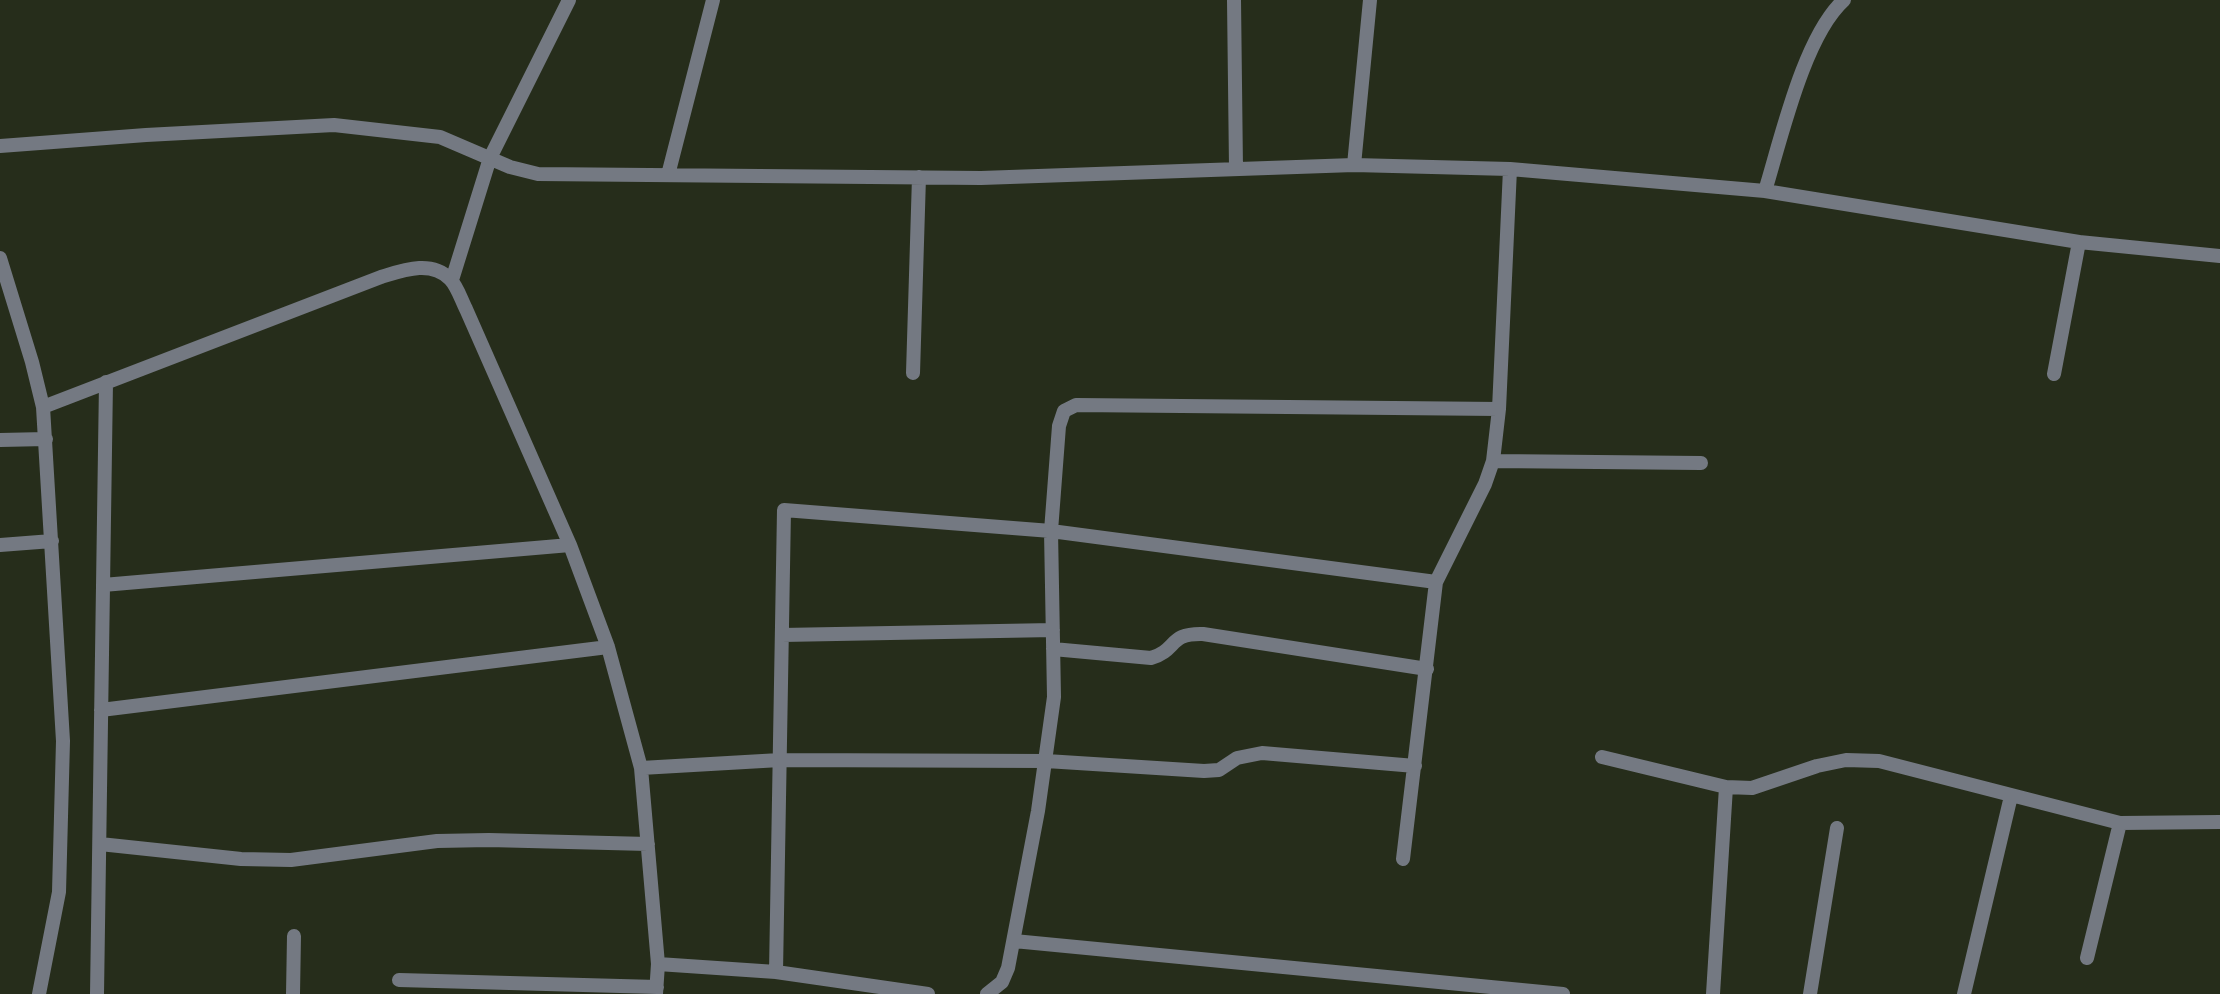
<!DOCTYPE html>
<style>
body{margin:0}
canvas{display:block;background:#262d1b}
</style>
<canvas width="2220" height="994"></canvas>
<script>
const g = document.querySelector('canvas').getContext('2d');
g.lineJoin = 'round';
function stroke(path, color, width, dash) { g.strokeStyle = color; g.lineWidth = width; g.lineCap = dash ? 'butt' : 'round'; g.setLineDash(dash || []); g.stroke(path); }
stroke(new Path2D(`
 M1234,0L1236,168
 M0,146L146,135L334,125L440,137L510,167L538,174L981,178L1354,165L1510,169L1765,191L2079,242L2220,256
 M1354,165L1370,0
 M668,175L713,0
 M1765,191C1781,139 1804,36 1844,0
 M0,258L32,362L43,407L63,741L59,892L39,994
 M452,280L490,158L569,0
 M913,373L919,177
 M2054,374L2079,242
 M43,407L381,277C404,270 431,260 450,279C457,286 461,299 466,309L570,545L608,647L641,768L658,964L656,994
 M0,440L46,439
 M1493,461L1701,463
 M0,545L52,541
 M103,585L570,545
 M782,635L1053,630
 M1053,649L1151,658C1178,650 1168,633 1203,634L1427,669
 M101,710L608,647
 M1602,757L1726,787L1752,788L1817,766L1846,760L1879,761L2120,823L2220,822
 M641,768L780,760L1046,761L1204,771L1219,770L1237,758L1262,753L1415,766
 M100,844L241,859L291,860L437,841L489,840L648,844
 M1403,859L1436,582L1485,484L1493,461L1499,409L1510,169
 M1014,941L1563,994
 M2087,958L2120,823
 M658,964L776,972L928,994
 M776,972L784,510L1051,531L1436,582
 M399,980L657,987
 M97,994L106,382
 M293,994L294,936
 M987,994L1002,982L1008,968L1038,811L1054,697L1051,531L1059,426L1064,411L1076,405L1499,409
 M1713,994L1726,787
 M1810,994L1837,828
 M1964,994L2011,796`), '#747982', 14);
</script>
